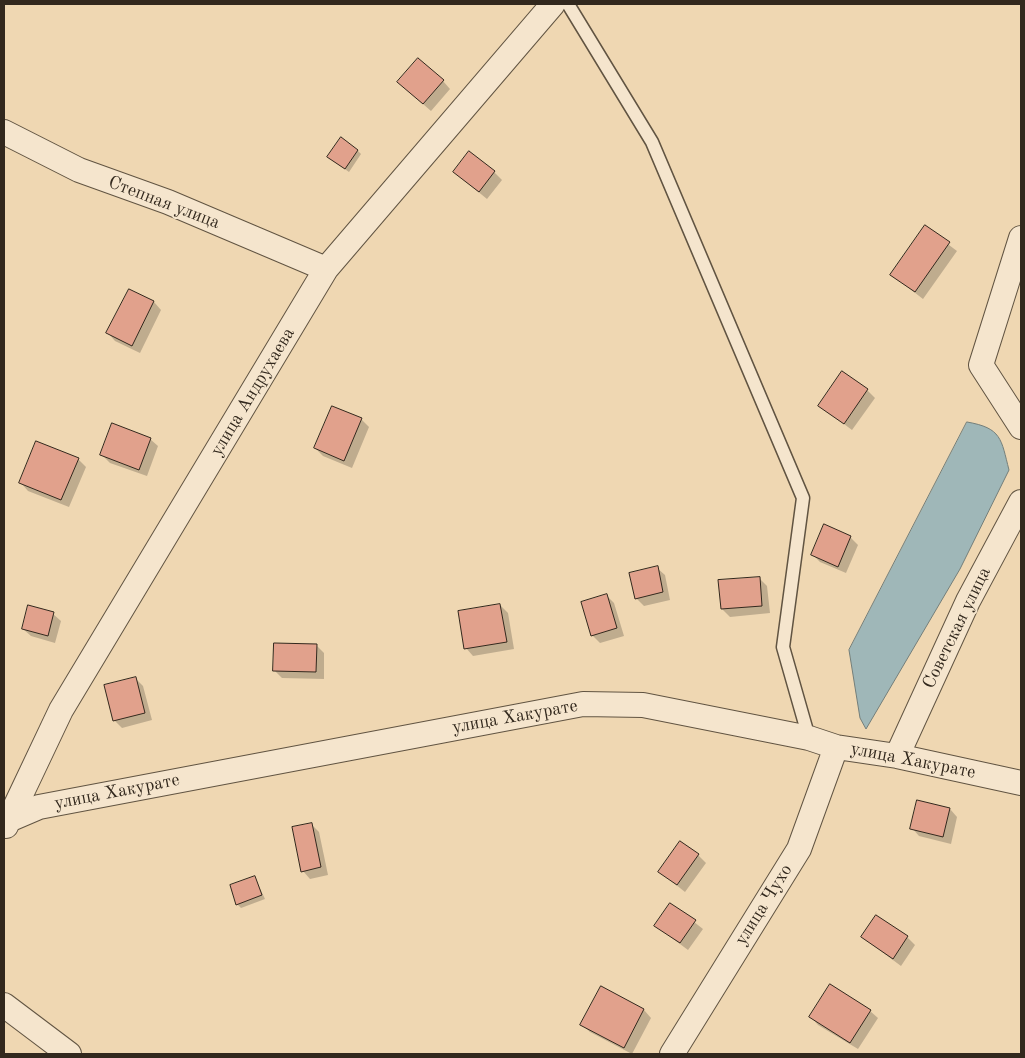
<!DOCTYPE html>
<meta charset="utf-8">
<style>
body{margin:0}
#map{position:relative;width:1025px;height:1058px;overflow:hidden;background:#efd7b2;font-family:"Old Standard TT",serif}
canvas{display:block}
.frame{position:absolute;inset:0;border:5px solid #32281d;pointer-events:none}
</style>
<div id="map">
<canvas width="1025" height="1058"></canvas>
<div class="frame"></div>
</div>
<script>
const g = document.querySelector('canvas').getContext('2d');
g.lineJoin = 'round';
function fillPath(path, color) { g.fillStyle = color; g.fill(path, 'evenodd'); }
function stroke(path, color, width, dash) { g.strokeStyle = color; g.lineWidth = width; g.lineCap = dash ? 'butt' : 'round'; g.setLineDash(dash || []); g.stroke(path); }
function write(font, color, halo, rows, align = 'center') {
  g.font = font + ' "Old Standard TT",serif'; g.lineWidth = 4; g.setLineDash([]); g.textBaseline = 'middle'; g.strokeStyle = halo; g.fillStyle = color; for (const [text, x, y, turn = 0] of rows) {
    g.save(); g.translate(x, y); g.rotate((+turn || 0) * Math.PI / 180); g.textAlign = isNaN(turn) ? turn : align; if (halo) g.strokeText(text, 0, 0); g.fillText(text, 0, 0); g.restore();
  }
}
const water = new Path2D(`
 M967,422C1002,428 1001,439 1009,470L960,569L866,729L860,718L849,650Z`);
fillPath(water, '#9fb7b8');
stroke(water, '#737e7a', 1);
fillPath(new Path2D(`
 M443,81L450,89L431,111L407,90Z
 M357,150L361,154L349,172L332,160Z
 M454,172H494L502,180L487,199Z
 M925,227L957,251L923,299L892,275Z
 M129,290L154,302L161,310L140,353L115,341L108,333Z
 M867,390L875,398L852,430L820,406Z
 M361,419L369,427L352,468L323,456L315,448Z
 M150,439L158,446L147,476L110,463L102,455Z
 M78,459L86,467L69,507L28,491L21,483Z
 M850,537L858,545L846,573L820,562L812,554Z
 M657,568L665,575L670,600L644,606L636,598Z
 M759,578L767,586L770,613L730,617L722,609Z
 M606,595L614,603L624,636L600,643L592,635Z
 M500,605L508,613L514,649L473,656L466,648Z
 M53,614L61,621L55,643L31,636L23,629Z
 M316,645L324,653V679L282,678L275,671Z
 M135,678L143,686L152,720L122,728L114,720Z
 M950,809L957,817L951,844L919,836L912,828Z
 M311,824L319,832L328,875L310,879L303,871Z
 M698,855L706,863L685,892L660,872Z
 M255,878L265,899L241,908L237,904Z
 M671,904L703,929L688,950L656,926Z
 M862,937H907L915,945L901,966Z
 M602,988L644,1010L651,1018L632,1054L590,1032L582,1025Z
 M870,1011L878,1018L858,1049L818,1025L811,1017Z`), '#0003');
const building = new Path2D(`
 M418,58L444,80L423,104L397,82Z
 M341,137L358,150L345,169L327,157Z
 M469,151L495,171L479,192L453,172Z
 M925,225L950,242L915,292L890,275Z
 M129,289L154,301L132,346L106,333Z
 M842,371L868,389L844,424L818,406Z
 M332,406L362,418L344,461L314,448Z
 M112,423L151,438L139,470L100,455Z
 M36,441L79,458L61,500L19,483Z
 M824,524L851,536L838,567L811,555Z
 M658,566L663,592L635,599L629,573Z
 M760,577L762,606L721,609L718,580Z
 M607,594L617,628L591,636L581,602Z
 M500,604L507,642L464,649L458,611Z
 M28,605L54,612L48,636L22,629Z
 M274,643L317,644L316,672L273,671Z
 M136,677L145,713L113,721L104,685Z
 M917,800L950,808L943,837L910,829Z
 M312,823L321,867L301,872L292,827Z
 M680,841L699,854L677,885L658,872Z
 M255,876L262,895L236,905L230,885Z
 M670,903L696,920L680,943L654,926Z
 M876,915L908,936L893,959L861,937Z
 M830,984L871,1010L850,1043L809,1017Z
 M601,986L644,1009L624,1048L580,1025Z`);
fillPath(building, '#e1a18c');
stroke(building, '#32281d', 1);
const lane = new Path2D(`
 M568,4L652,142L803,498L783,647L809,738`);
const street = new Path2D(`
 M4,132L79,170L168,202L326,269
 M1021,238L981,365L1021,427
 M897,756L968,601L1021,502
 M4,822L39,807L583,704L643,705L809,738L836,747L897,756L1021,783
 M6,826L61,710L326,269L553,4
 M4,1005L69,1054
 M672,1054L799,849L836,747`);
stroke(lane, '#615442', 15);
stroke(street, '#615442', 26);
stroke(lane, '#f5e5cd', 12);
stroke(street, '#f5e5cd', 24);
write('18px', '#32281d', '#f5e5cd', [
 ["Степная улица",164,203,21],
 ["улица Андрухаева",253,392,-59],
 ["Советская улица",957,628,-64],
 ["улица Хакурате",515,717,-10],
 ["улица Хакурате",913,761,11],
 ["улица Хакурате",117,792,-11],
 ["улица Чухо",764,905,-58]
]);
</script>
